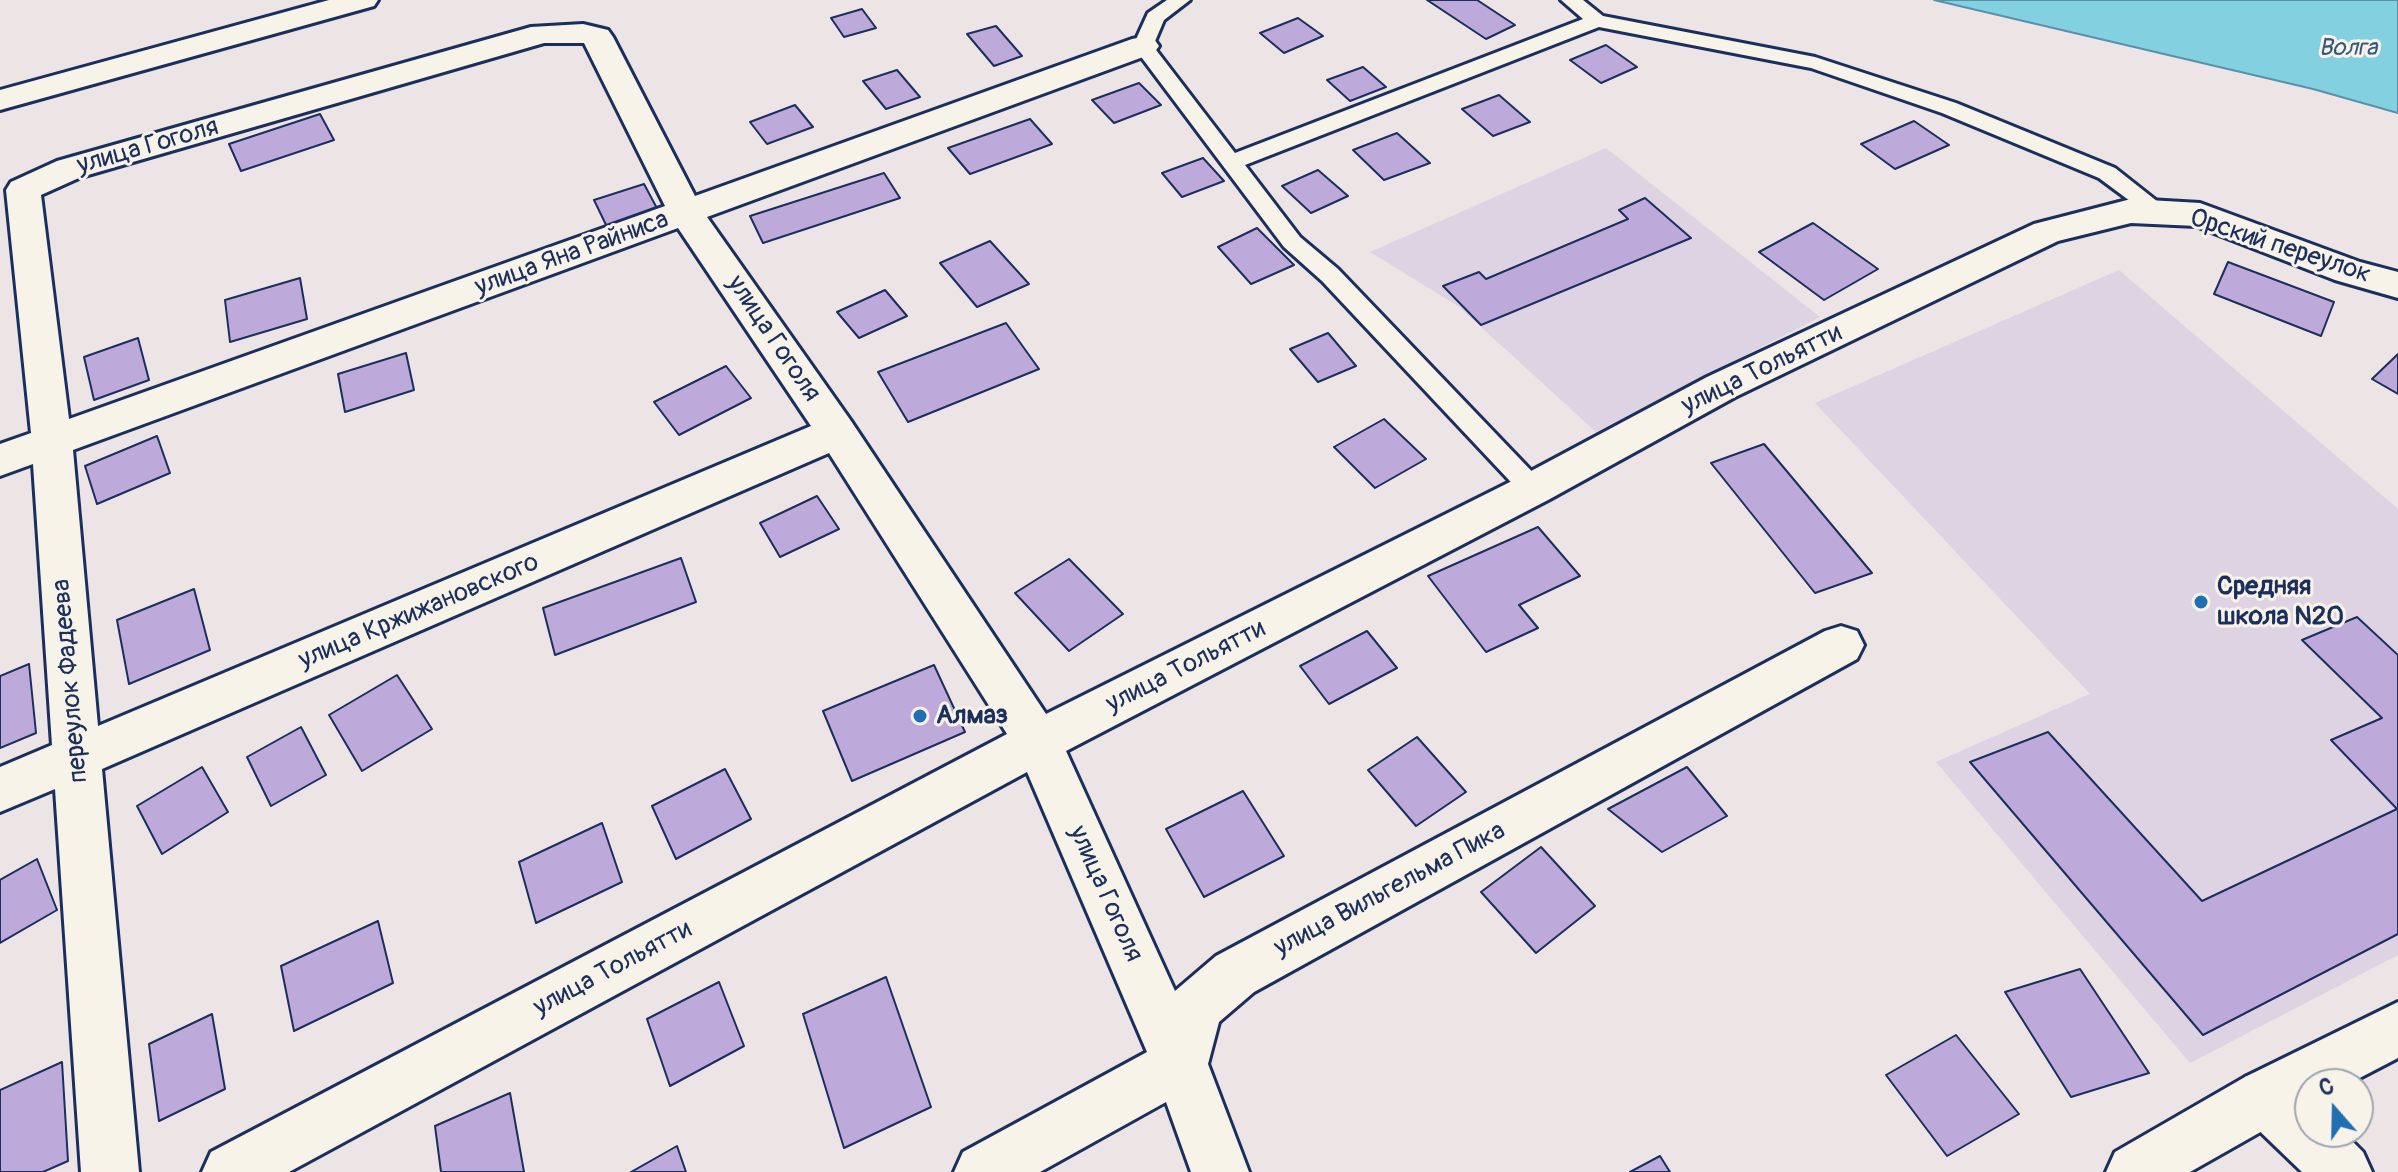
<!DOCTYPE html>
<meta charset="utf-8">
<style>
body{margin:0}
#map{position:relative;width:2398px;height:1172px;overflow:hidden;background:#ece4e5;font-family:Pangolin,sans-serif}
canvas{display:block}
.north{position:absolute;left:2294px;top:1068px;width:80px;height:80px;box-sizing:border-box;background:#f7f3e8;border:2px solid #9fa5b1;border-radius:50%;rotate:340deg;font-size:22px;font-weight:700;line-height:32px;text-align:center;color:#1b2f5e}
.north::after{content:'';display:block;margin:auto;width:28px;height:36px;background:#1f6fb2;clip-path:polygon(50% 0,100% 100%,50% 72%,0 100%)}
</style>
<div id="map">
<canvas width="2398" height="1172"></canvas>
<div class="north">С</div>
</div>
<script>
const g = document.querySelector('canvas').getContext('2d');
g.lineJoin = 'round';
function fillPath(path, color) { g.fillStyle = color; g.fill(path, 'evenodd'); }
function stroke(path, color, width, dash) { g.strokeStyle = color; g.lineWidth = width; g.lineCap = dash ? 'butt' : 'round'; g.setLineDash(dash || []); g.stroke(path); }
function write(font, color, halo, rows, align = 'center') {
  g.font = font + ' Pangolin,sans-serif'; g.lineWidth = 6; g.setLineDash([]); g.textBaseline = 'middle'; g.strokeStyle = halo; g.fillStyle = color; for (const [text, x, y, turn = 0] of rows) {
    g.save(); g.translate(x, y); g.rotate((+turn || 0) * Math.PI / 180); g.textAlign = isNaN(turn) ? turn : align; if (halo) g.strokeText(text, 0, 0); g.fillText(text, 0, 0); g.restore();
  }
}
fillPath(new Path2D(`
 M1606,148L1820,317L1596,432L1458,306L1370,252Z
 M2119,270L2398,509V955L2190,1063L1936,762L2090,694L1815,403Z`), '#ded3e2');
const water = new Path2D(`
 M1934,0H2398V113L2313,89Z`);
fillPath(water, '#82d0e0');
stroke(water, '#5990ac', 2);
const building = new Path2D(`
 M1427,0H1477L1515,25L1486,39Z
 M862,9L876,28L844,37L831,18Z
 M1298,18L1323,36L1284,53L1260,33Z
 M996,26L1022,56L994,66L967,34Z
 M1606,45L1637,67L1601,83L1570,60Z
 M1363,67L1386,87L1350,101L1327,80Z
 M897,70L920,97L886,109L863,81Z
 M1139,83L1161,105L1114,123L1092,100Z
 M1499,95L1530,122L1493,136L1462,109Z
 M795,105L813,127L767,144L750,122Z
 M320,114L334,140L241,171L229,144Z
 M1030,119L1052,144L970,174L948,148Z
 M1914,121L1949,145L1895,169L1861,144Z
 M1397,133L1430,163L1384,180L1353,150Z
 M1203,158L1224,181L1182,197L1162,173Z
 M1318,170L1348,196L1311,213L1282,186Z
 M884,173L900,198L763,243L750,216Z
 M644,184L659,212L608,229L594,200Z
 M1645,198L1691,238L1481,325L1443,286L1479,272L1486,279L1628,219L1619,210Z
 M1813,223L1878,269L1824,300L1759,252Z
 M1257,228L1294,265L1251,284L1218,247Z
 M990,241L1029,284L977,307L940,263Z
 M2228,262L2334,302L2321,336L2214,294Z
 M300,278L307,319L230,342L225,300Z
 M885,290L907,316L859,338L837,312Z
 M1006,323L1039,369L908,422L878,372Z
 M1328,333L1356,366L1318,382L1290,349Z
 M138,338L149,380L94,400L84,357Z
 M406,353L414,390L345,412L338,374Z
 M2398,354V394L2372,379Z
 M726,366L751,398L679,435L654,402Z
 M1384,419L1426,459L1375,488L1334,447Z
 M157,436L170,473L97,504L85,466Z
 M1764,444L1872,573L1815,593L1711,463Z
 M817,496L839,529L780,557L760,523Z
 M1538,527L1580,576L1519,605L1538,628L1486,652L1428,576Z
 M681,558L696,602L555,655L543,608Z
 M1069,559L1123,614L1069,651L1015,593Z
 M194,589L210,650L129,684L117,620Z
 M2357,617L2398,655V934L2203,1035L1970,762L2048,732L2202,901L2397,809L2331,740L2382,718L2302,640Z
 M1367,631L1397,668L1329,704L1300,666Z
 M29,664L36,733L0,748V676Z
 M934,665L965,732L852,781L823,711Z
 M397,675L432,729L362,771L329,715Z
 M301,727L326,775L271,806L247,757Z
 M1417,737L1466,792L1416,826L1368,770Z
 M202,767L228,812L162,854L137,806Z
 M1687,767L1727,816L1662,852L1608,809Z
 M725,769L751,819L676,859L652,806Z
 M1243,791L1284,856L1204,897L1166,829Z
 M602,823L622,882L536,923L519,862Z
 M1541,847L1595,906L1536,953L1481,892Z
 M37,859L57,910L0,943V880Z
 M378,921L393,983L294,1031L281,966Z
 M2080,969L2149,1073L2071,1097L2005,992Z
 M886,977L931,1107L844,1148L803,1014Z
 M719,982L744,1046L670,1086L647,1019Z
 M212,1014L225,1089L159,1121L149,1044Z
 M1956,1035L2019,1114L1947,1156L1886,1075Z
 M62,1062L68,1161L43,1172H0V1090Z
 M510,1093L524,1172H441L435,1126Z
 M677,1146L686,1172H631Z
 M1660,1156L1670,1172H1630Z`);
fillPath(building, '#beaada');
stroke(building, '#1b2f5e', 2);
const service = new Path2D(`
 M1167,0H1190L1164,20L1153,46L1235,153L1583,19L1561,0H1583L1603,16L1815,57L1956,103L2115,168L2172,213L2169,218H2153L2099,178L1942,113L1811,68L1599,27L1245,165L1300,237L1338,269L1542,482L1546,489L1542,496L1533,499L1524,496L1322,281L1284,247L1136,50L1133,46L1148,13Z`);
const minor = new Path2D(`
 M329,0H378L374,6L0,110V90Z
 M583,24L608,30L613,37L695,196L1132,39L1143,37L1154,39L1159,46L1154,53L707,217L851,421L1046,714L1518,478L1707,377L2034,224L2131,199L2200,203L2360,262L2398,272V298L2335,280L2196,226L2131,223L2058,241L1735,397L1548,500L1066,751L1175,991L1216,956L1825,631L1841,626L1857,631L1864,645L1857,659L1254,992L1219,1022L1208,1064L1249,1172H1191L1166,1102L1040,1172H954L963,1152L1147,1052L1027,772L289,1172H202L211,1152L1007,734L829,453L102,769L139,1172H81L55,789L0,812V767L52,745L33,464L0,476V444L31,433L6,190L11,182L57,161L531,27ZM544,43H584L665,206L69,419L41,195L81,177ZM678,228L811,426L98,726L73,450Z
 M2265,1069L2285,1077L2310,1101V1132H2343L2363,1152L2372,1172H2302L2245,1117L2237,1097L2245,1077Z`);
const tertiary = new Path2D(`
 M2398,1002V1058L2348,1084H2310V1104L2190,1172H2106L2115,1152L2245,1077Z`);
stroke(service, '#1b2f5e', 6);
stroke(minor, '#1b2f5e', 6);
stroke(tertiary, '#1b2f5e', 6);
fillPath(service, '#f7f3e8');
fillPath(minor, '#f7f3e8');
fillPath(tertiary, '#f7f3e8');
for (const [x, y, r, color] of [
 [2201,602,8,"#1f6fb2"],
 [920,716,8,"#1f6fb2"]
]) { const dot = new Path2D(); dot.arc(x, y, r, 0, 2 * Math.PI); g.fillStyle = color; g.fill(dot); stroke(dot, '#f7f3e8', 3); }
write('italic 24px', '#35577e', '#f7f3e8', [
 ["Волга",2348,49]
]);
write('26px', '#1b2f5e', '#f7f3e8', [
 ["улица Гоголя",148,147,-16],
 ["Орский переулок",2280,247,18],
 ["улица Яна Райниса",572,254,-20],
 ["улица Гоголя",773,339,56],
 ["улица Тольятти",1762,370,-26],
 ["улица Кржижановского",419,612,-23],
 ["улица Тольятти",1186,667,-27],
 ["переулок Фадеева",71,681,-95],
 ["улица Вильгельма Пика",1390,890,-28],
 ["улица Гоголя",1105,894,66],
 ["улица Тольятти",613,969,-28]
]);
write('bold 26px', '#1b2f5e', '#f7f3e8', [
 ["Средняя",2217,587],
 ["школа N20",2217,617],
 ["Алмаз",936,716]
], 'left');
</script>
